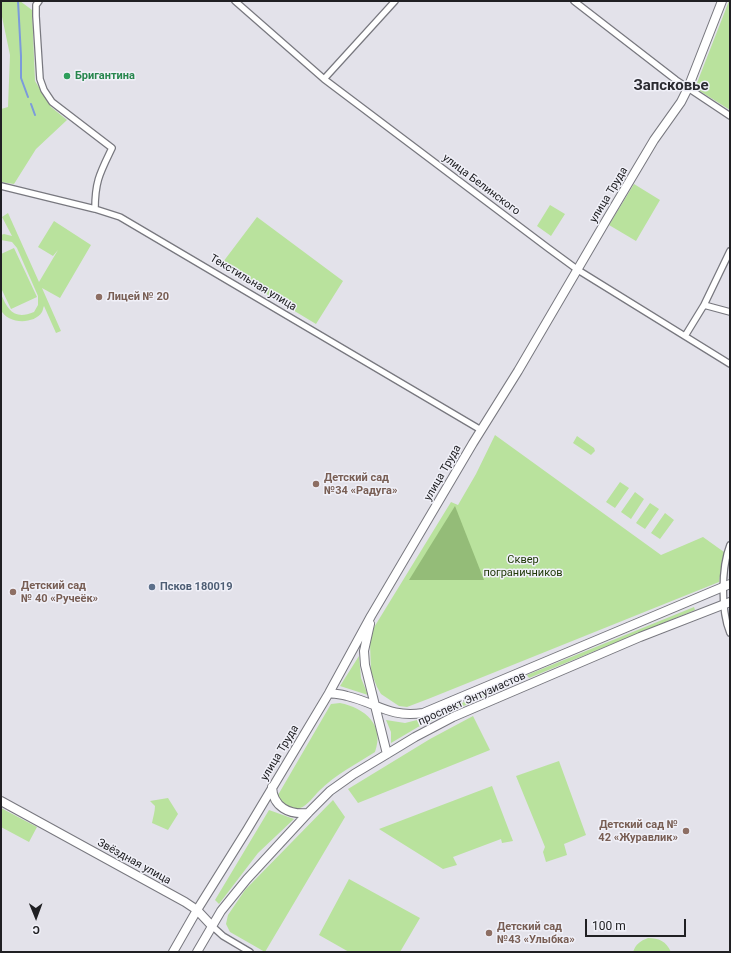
<!DOCTYPE html>
<meta charset="utf-8">
<style>
body{margin:0}
#map{position:relative;width:731px;height:953px;overflow:hidden;background:#e3e2ea;font-family:Roboto,sans-serif}
canvas{display:block}
.frame{position:absolute;inset:0;border:2px solid #202023;pointer-events:none}
.north{position:absolute;left:16px;top:897px;width:40px;height:40px;-webkit-text-stroke:3px #f0f0f8;paint-order:stroke;rotate:179deg;font-size:11px;font-weight:700;line-height:16px;text-align:center;color:#202023}
.north::after{content:'';display:block;margin:auto;width:14px;height:18px;background:#202023;clip-path:polygon(50% 0,100% 100%,50% 72%,0 100%)}
.scale{position:absolute;left:585px;top:919px;width:101px;height:18px;box-sizing:border-box;border:2px solid #202023;border-top:0;padding-left:5px;font-size:12px;line-height:14px;white-space:nowrap;color:#202023;-webkit-text-stroke:3px #f0f0f8;paint-order:stroke}
</style>
<div id="map">
<canvas width="731" height="953"></canvas>
<div class="frame"></div>
<div class="north">С</div>
<div class="scale">100 m</div>
</div>
<script>
const g = document.querySelector('canvas').getContext('2d');
g.lineJoin = 'round';
function fillPath(path, color) { g.fillStyle = color; g.fill(path, 'evenodd'); }
function stroke(path, color, width, dash) { g.strokeStyle = color; g.lineWidth = width; g.lineCap = dash ? 'butt' : 'round'; g.setLineDash(dash || []); g.stroke(path); }
function write(font, color, halo, rows, align = 'center') {
  g.font = font + ' Roboto,sans-serif'; g.lineWidth = 3; g.setLineDash([]); g.textBaseline = 'middle'; g.strokeStyle = halo; g.fillStyle = color; for (const [text, x, y, turn = 0] of rows) {
    g.save(); g.translate(x, y); g.rotate((+turn || 0) * Math.PI / 180); g.textAlign = isNaN(turn) ? turn : align; if (halo) g.strokeText(text, 0, 0); g.fillText(text, 0, 0); g.restore();
  }
}
fillPath(new Path2D(`
 M1,1H20L32,10L35,81L51,107L67,120L36,149L14,184L1,182V109L8,107L10,55L1,12Z
 M729,1H730V110L695,88Z
 M634,184L660,200L636,241L609,225Z
 M550,205L565,214L551,236L537,226Z
 M8,213L39,282L58,250L53,256L38,247L54,221L91,245L60,298L42,288L61,331L56,333L44,306C43,308 43,310 42,312C34,325 7,324 1,310C0,306 1,299 1,294C8,311 15,320 34,312L38,305V296L17,248L12,242L1,240V235L4,234L12,236L2,217Z
 M257,217L343,281L316,324L220,266Z
 M14,248L37,297L11,309L1,288V254Z
 M495,435L661,555L703,537L724,552L719,582L428,699L407,707L399,706L381,694L377,687L371,672L370,643L373,629L451,502L458,505L476,474Z
 M577,436L594,448L595,451L591,455L573,443Z
 M620,482L629,488L615,508L606,502Z
 M635,492L644,499L631,519L621,512Z
 M650,503L659,509L645,529L636,523Z
 M665,513L674,520L660,539L651,533Z
 M694,607L695,610L529,678L527,675Z
 M359,656L361,678L368,695L340,686Z
 M496,689V691L418,727L391,743V732L386,720L405,723L425,718Z
 M340,703C365,708 385,725 375,752C356,764 335,775 319,791C314,796 307,806 300,808C290,812 282,803 278,795L331,704Z
 M473,716L490,750L358,803L348,789L430,739Z
 M559,761L586,835L564,844L567,855L546,862L543,852L545,847L516,776Z
 M492,786L513,841L502,843L501,839L453,857L457,865L443,869L379,829Z
 M168,798L178,814L168,830L152,823C153,817 155,812 155,806L150,801Z
 M333,800L345,817L265,952L230,932L226,924L228,915L245,890Z
 M1,808L37,827L29,842L1,827Z
 M269,810L294,819L258,853L219,904L215,900Z
 M349,879L420,918L400,952H349L319,935Z
 M648,938C659,938 666,941 671,952H633C636,944 640,941 648,938Z`), '#b9e29d');
fillPath(new Path2D(`
 M455,506L484,580H409Z`), '#94bc78');
stroke(new Path2D(`
 M18,1L21,56V78L28,97
 M31,104L35,115`), '#7b9adb', 2);
const street = new Path2D(`
 M39,1L36,5V16L40,79L44,90L52,102L112,148C100,173 95,181 95,209
 M235,1L324,79L548,248L578,270L730,364
 M574,1L676,80L730,116
 M324,79L395,1
 M1,186L95,209L120,217L481,430
 M704,305L730,251
 M685,336L704,305L730,312
 M730,545C721,568 721,611 730,633
 M212,926L223,936L250,952`);
const secondary = new Path2D(`
 M370,624L364,651L365,665L387,754
 M329,693C335,694 341,694 347,696C377,703 389,718 423,713L730,584
 M272,787C273,807 289,815 308,813
 M1,801L185,902L197,910L212,926
 M173,952L197,910L247,830L329,693L371,616L473,443L518,371L607,219L654,140L681,102L688,88L722,1
 M197,952L221,911L247,879L308,813L330,791L354,774L415,737L453,717L640,637L730,602`);
stroke(street, '#78787f', 8);
stroke(secondary, '#78787f', 10);
stroke(street, '#fff', 5.5);
stroke(secondary, '#fff', 8);
for (const [x, y, r, color] of [
 [67,76,4,"#2e9e5b"],
 [99,297,4,"#8d6e63"],
 [316,484,4,"#8d6e63"],
 [152,587,4,"#5c6f8a"],
 [13,592,4,"#8d6e63"],
 [686,831,4,"#8d6e63"],
 [489,933,4,"#8d6e63"]
]) { const dot = new Path2D(); dot.arc(x, y, r, 0, 2 * Math.PI); g.fillStyle = color; g.fill(dot); stroke(dot, '#f0f0f8', 1.5); }
write('bold 11px', '#27864d', '#f0f0f8', [
 ["Бригантина",75,76]
], 'left');
write('11px', '#202023', '#f0f0f8', [
 ["улица Белинского",481,185,37],
 ["улица Труда",609,195,-59],
 ["Текстильная улица",253,283,31],
 ["улица Труда",443,473,-60],
 ["проспект Энтузиастов",472,699,-24],
 ["улица Труда",280,753,-59],
 ["Звёздная улица",134,862,29]
]);
write('bold 11px', '#785e54', '#f0f0f8', [
 ["Лицей № 20",107,297],
 ["Детский сад",324,478],
 ["№34 «Радуга»",324,491],
 ["Детский сад",21,586],
 ["№ 40 «Ручеёк»",21,599],
 ["Детский сад №",678,825,"right"],
 ["42 «Журавлик»",678,838,"right"],
 ["Детский сад",497,927],
 ["№43 «Улыбка»",497,940]
], 'left');
write('11px', '#213a09', '#f0f0f8', [
 ["Сквер",523,560],
 ["пограничников",523,573]
]);
write('bold 11px', '#4e5e75', '#f0f0f8', [
 ["Псков 180019",160,587]
], 'left');
write('bold 15px', '#2b2b31', '#f0f0f8', [
 ["Запсковье",671,86]
]);
</script>
